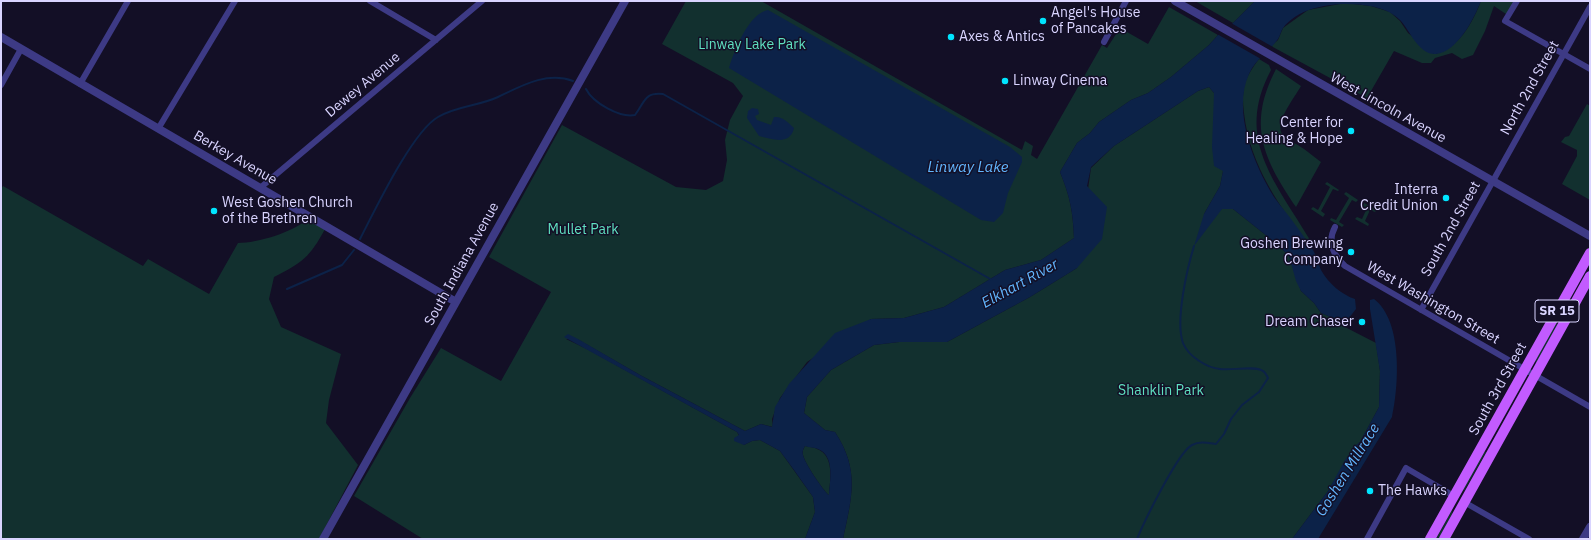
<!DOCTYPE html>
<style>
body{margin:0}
#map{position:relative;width:1591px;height:540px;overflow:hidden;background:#130f26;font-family:"IBM Plex Sans",sans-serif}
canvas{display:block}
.frame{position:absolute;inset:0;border:2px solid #d9d4ff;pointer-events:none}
</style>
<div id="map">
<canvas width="1591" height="540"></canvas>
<div class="frame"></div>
</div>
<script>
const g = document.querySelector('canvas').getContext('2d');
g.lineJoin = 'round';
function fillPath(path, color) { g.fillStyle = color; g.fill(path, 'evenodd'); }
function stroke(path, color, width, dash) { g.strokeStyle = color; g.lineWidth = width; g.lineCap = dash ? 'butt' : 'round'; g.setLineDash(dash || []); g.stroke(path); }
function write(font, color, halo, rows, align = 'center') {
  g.font = font + ' "IBM Plex Sans",sans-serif'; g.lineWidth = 3; g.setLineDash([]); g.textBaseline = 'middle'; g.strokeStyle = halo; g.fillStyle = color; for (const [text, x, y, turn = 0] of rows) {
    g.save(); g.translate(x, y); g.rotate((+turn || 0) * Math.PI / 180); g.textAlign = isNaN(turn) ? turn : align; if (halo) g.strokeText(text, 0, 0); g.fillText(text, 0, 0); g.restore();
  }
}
fillPath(new Path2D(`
 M686,1H761L1022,150L1025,141L1033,146L1031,155L1037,159L1102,45L1107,48L1120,28L1148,44L1169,7L1218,35L1209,45L1171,77L1148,93L1131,100L1099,122L1090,133L1077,143L1060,172C1070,196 1073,212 1074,238L1041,260L1005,270L944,307L904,318L871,319L807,362L780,398L772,419L773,427L761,424L745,431L640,375L577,339H566L589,350L737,432L744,445L752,441L760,440L780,451L813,497L815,512L805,539H423L354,496L410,398L441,348L501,381L551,292L489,257L562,125L676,187L706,190L723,181L727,160L725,140L730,120L743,96L733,83L662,44Z
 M1195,1H1255L1233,23Z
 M1481,1H1517L1509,16L1494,6L1485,31L1473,55L1462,59L1452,53L1435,58L1431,63H1422L1394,51L1367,98L1271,46L1278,40L1283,28L1308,10L1345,3L1371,6L1390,12L1400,21L1408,33L1434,54C1458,50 1473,22 1481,1Z
 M1259,59L1269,65L1271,70C1234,139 1276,182 1310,240L1311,248C1280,207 1250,166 1244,113C1243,103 1242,93 1245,83C1248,74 1253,67 1259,59Z
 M1276,69L1301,86C1295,97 1273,124 1283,135C1289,141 1297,144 1304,149C1310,153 1315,158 1321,162L1296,207C1263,158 1247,125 1276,69Z
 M1209,87L1214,93L1223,171L1220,186L1204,214L1222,209H1233L1277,244L1289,256L1301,291L1314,303L1321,313L1345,323L1343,326L1376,343L1380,371L1379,407L1360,442L1355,446L1328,491L1292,539H843C852,497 860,470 835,432L825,430L804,413L807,397L831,370L874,345L899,342H947L1030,297L1077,268L1091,168L1114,146L1198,91Z
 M1587,104L1590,106V200L1562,184L1577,156V150L1561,142L1565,137L1569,136Z
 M1327,182L1339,190L1338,191L1333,189L1321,211L1325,214L1323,217L1311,209L1313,207L1318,210L1330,187L1325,184Z
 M3,186L143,266L148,259L209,294L238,243C258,243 293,232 308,219L325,229C310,257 302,263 274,277L269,299L281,327L341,354L329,400L326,423L358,465L319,539H1V189Z
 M1346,192L1358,200L1356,202L1352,200L1339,222L1344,225L1342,227L1330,220L1331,218L1336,220L1349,198L1344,194Z
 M1364,203L1377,210L1375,212L1370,210L1365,221L1369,224L1368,226L1355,219L1357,217L1362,219L1367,208L1363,206Z
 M1556,323L1558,324L1537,363L1535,361Z
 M805,446C809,447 814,447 817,449C835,456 830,480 829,495C824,492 804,462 803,455C802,452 803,449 805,446Z
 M1484,452H1486L1464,491L1463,489Z
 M1452,510V514L1439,539H1436Z`), '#12302f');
fillPath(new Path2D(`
 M1481,1C1474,19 1457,52 1436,54C1418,55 1410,30 1400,20C1392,12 1381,8 1370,6C1343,1 1301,4 1283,28C1281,31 1280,36 1278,39C1270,51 1255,59 1249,74C1232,111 1254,165 1274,197C1280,206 1288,214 1294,223C1301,233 1311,245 1316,256C1318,261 1319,266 1321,270C1328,283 1342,295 1355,299L1356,309L1345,323L1321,313L1314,303L1301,291L1296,281L1289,256L1277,244L1233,209H1222L1194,246L1204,214L1220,186L1223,171L1214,166L1212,147L1214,93L1209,87L1198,91L1114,146L1091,167L1087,186L1107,207L1102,239L1077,268L1030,297L947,342H899L874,345L831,370L807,397L804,413L825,430L835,432C860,470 852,497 843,539H805L815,512L813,497L794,470L780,451L760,440L752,441L744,445L734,441V438L739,435L737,432L564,337L568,334L578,339L640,375L745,431L761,424L772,427L775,407L789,384L835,333L871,319L904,318L944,307L1005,270L1041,260L1074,238C1073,211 1070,197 1060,172L1077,143L1090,133L1099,122L1131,100L1148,93L1171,77L1209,45L1218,35L1228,28L1254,2ZM805,446C809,448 814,447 818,449C835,456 830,480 829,495C824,492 804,462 803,455C802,452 803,449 805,446Z
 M768,10L1010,147L1022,157V162L1008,193L1003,213L994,222L981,220L729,68C734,51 749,13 768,10Z
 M752,108L758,109L759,114L755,116L757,120L771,125L774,117C782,116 788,122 794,128C790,146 772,139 759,136L747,118L748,111Z
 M1374,299C1403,321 1399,386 1392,417L1318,539H1292L1328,491L1345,460L1355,446L1360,442L1379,407L1380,371L1370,309V300Z`), '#0c2248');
fillPath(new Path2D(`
 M1231,23L1273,47L1261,59L1217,34Z`), '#130f26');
stroke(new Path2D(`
 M586,89C593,103 620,118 635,115C645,102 644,92 663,94L992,280
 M360,239C375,210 412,132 438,117C456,106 479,106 498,97C521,86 547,71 573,81
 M287,289L342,265L354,250
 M1137,539C1144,522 1178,452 1192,445C1200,441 1208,443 1216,444L1224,434L1231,419L1242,405L1259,392L1268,378C1267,376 1265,372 1263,371C1254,365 1230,371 1220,369C1207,368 1188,356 1183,343C1175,321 1187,269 1194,246`), '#0c2248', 2);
stroke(new Path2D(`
 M370,1L436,40
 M1517,1L1505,21L1590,69
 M1104,42L1126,1
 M80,84L128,1
 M1,85L21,49
 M158,129L235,1
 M260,188L482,1
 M1335,227C1327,242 1333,255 1345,266L1590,407
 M1421,310L1590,7
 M1464,502L1529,539
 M1367,539L1406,468L1454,496`), '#3d3a85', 6);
stroke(new Path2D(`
 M1175,1L1590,236
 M1,37L456,302
 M323,539L625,1
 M1583,539L1590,527`), '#3d3a85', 8);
stroke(new Path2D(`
 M1430,539L1590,253
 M1444,539L1590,276`), '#c25bff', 10);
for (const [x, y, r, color] of [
 [1043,21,4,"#00e5ff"],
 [951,37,4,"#00e5ff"],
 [1005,81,4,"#00e5ff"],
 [1351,131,4,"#00e5ff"],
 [1446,198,4,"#00e5ff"],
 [214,211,4,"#00e5ff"],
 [1351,252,4,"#00e5ff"],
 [1362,322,4,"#00e5ff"],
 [1370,491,4,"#00e5ff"]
]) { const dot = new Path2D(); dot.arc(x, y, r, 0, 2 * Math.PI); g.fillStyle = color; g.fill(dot); stroke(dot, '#130f26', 1.5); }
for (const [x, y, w] of [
 [1557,311,44]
]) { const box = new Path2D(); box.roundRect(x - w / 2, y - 11, w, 22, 3); g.fillStyle = '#130f26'; g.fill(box); stroke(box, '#d9d4ff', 1); }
write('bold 13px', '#d9d4ff', null, [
 ["SR 15",1557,311]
]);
write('14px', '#d9d4ff', '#130f26', [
 ["Angel's House",1051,13],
 ["of Pancakes",1051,29],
 ["Axes & Antics",959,37],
 ["Linway Cinema",1013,81],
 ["Center for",1343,123,"right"],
 ["Healing & Hope",1343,139,"right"],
 ["Interra",1438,190,"right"],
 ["Credit Union",1438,206,"right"],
 ["West Goshen Church",222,203],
 ["of the Brethren",222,219],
 ["Goshen Brewing",1343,244,"right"],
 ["Company",1343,260,"right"],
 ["Dream Chaser",1354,322,"right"],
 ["The Hawks",1378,491]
], 'left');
write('14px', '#5fe0c0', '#130f26', [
 ["Linway Lake Park",752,45],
 ["Mullet Park",583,230],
 ["Shanklin Park",1161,391]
]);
write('14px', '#d9d4ff', '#130f26', [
 ["Dewey Avenue",363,85,-40],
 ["North 2nd Street",1530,88,-61],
 ["West Lincoln Avenue",1388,108,29],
 ["Berkey Avenue",235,158,30],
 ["South 2nd Street",1451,229,-61],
 ["South Indiana Avenue",462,264,-61],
 ["West Washington Street",1433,303,30],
 ["South 3rd Street",1498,389,-61]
]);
write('italic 15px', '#62b6ff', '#130f26', [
 ["Linway Lake",968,168],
 ["Elkhart River",1020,284,-29],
 ["Goshen Millrace",1348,470,-58]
]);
</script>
